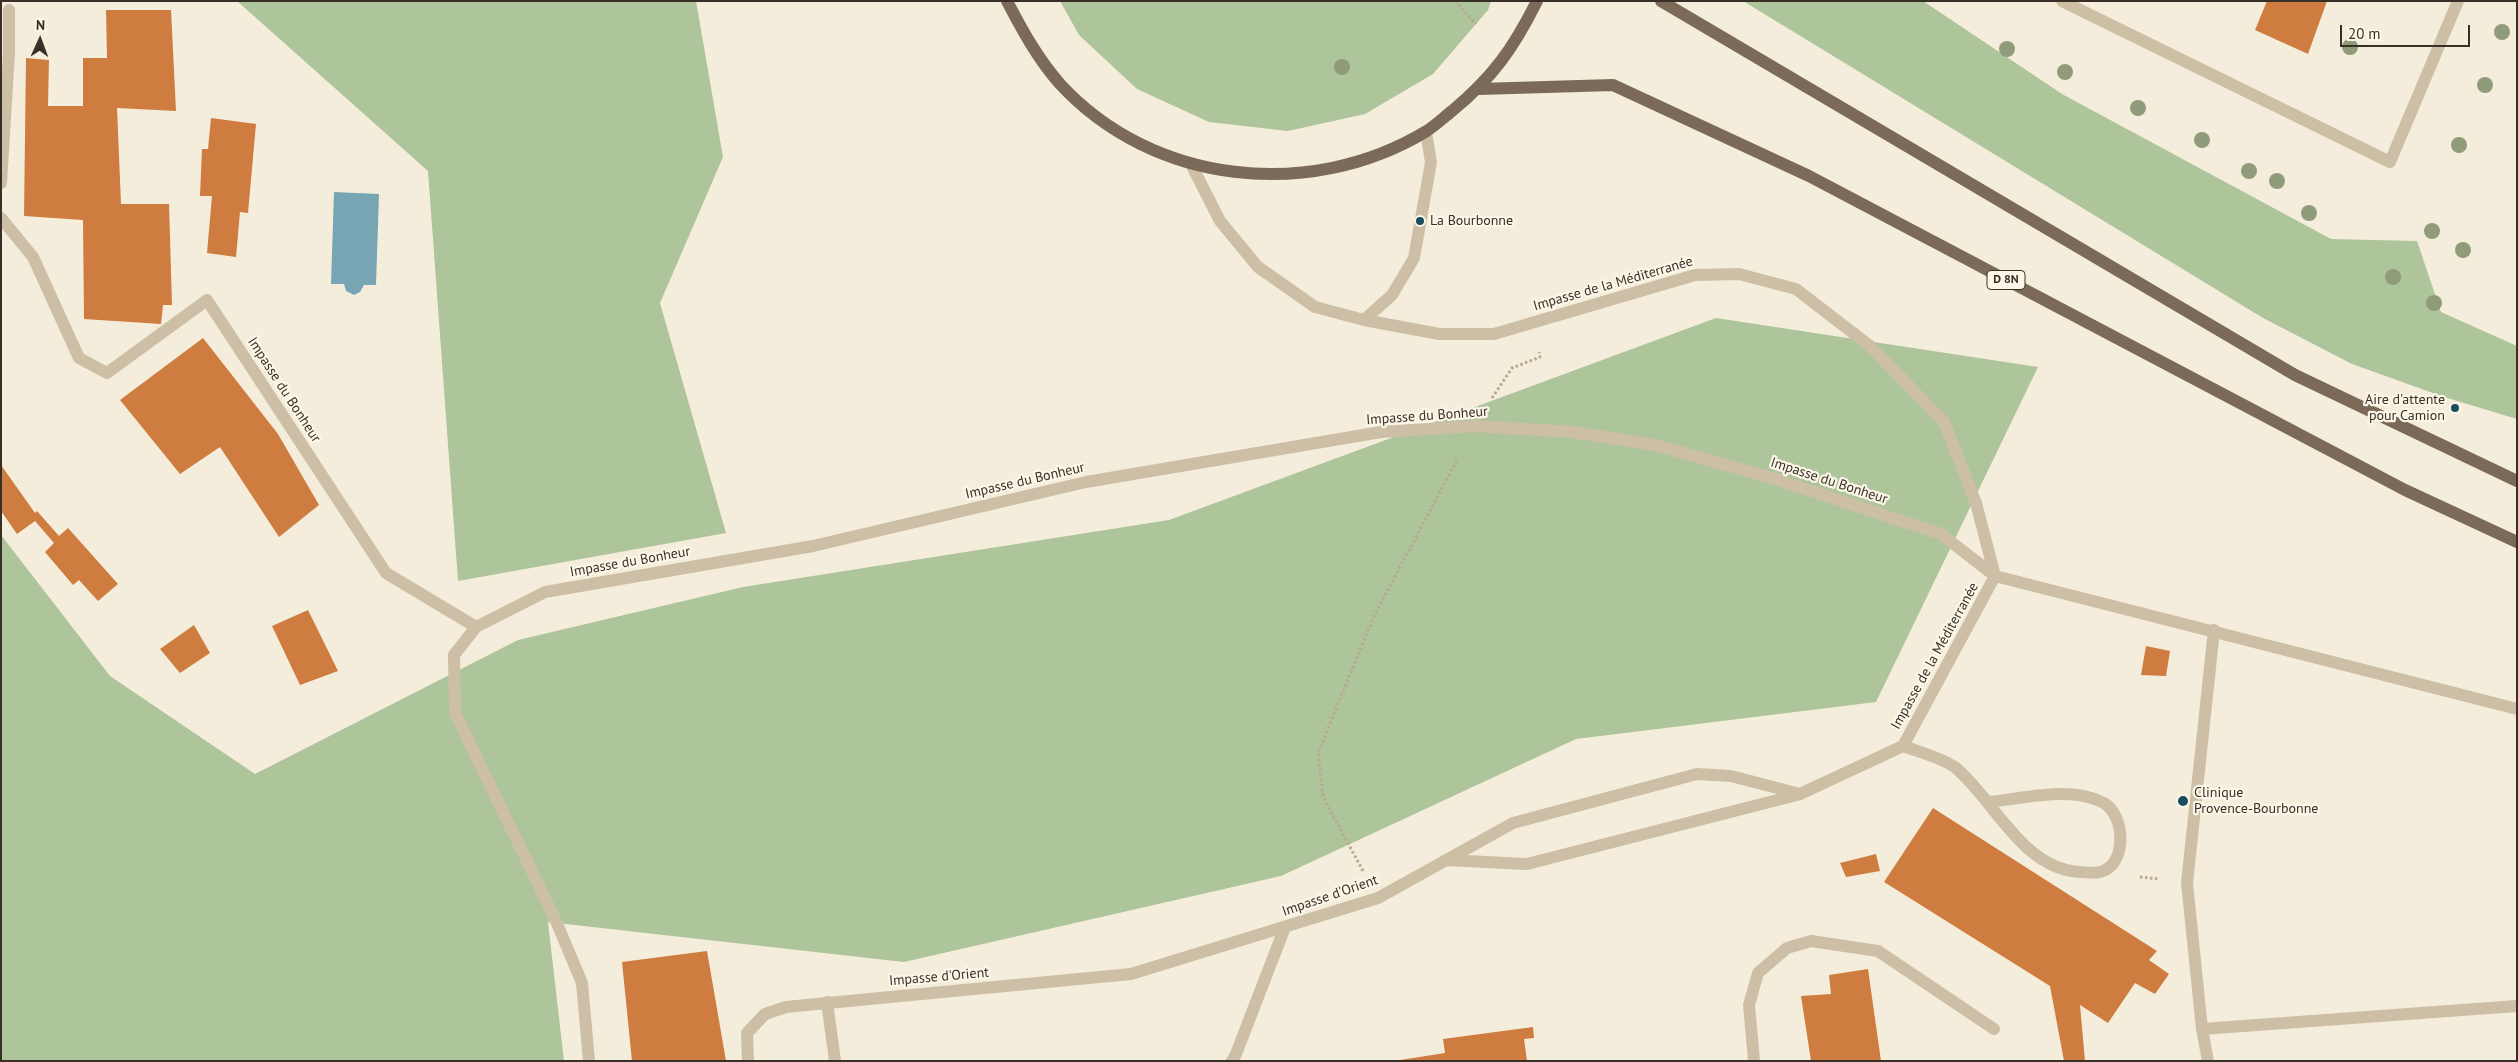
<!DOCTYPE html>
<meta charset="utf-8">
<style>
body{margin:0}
#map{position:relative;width:2518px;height:1062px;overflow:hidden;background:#f4eddb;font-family:"PT Sans",sans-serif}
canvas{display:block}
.frame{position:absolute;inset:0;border:2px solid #383027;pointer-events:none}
.north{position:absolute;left:15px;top:15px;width:50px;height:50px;-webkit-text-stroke:4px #fbf6e8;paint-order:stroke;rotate:2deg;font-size:14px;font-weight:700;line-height:20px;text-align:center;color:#383027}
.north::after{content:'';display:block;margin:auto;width:18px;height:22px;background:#383027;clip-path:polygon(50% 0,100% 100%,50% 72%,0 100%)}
.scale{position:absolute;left:2340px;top:25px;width:130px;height:22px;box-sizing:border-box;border:2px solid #383027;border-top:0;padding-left:6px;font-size:15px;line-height:18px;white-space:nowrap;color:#383027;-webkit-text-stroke:4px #fbf6e8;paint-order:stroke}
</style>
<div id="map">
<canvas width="2518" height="1062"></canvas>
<div class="frame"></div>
<div class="north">N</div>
<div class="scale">20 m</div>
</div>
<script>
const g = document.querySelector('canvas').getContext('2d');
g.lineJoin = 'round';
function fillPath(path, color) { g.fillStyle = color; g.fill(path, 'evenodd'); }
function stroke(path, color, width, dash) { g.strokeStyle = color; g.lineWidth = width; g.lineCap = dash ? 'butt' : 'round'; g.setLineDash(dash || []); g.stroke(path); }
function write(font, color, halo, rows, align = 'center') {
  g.font = font + ' "PT Sans",sans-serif'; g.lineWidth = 4.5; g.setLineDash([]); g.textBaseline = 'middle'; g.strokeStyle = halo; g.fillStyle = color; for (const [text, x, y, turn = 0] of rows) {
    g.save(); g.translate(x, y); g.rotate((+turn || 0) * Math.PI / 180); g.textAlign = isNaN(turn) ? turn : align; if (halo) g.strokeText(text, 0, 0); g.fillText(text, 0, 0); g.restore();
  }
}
fillPath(new Path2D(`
 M237,1H696L723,157L660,303L726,533L458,581L428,171Z
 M1060,1H1491L1488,10L1433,74L1365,114L1288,131L1209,122L1137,89L1079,35Z
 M1743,1H1923L2062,94L2331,239L2417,241L2441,312L2517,346V419L2444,397L2352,364L2263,318Z
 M1716,318L2038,367L1876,702L1576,739L1281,876L904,962L548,922L564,1061H1V535L110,676L255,774L518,640L743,587L1169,520Z`), '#aec49a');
fillPath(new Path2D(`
 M334,192L379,194L376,285H364L360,292L354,295L346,291L344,284H331Z`), '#78a5b3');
fillPath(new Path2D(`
 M2267,1H2327L2308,54L2255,30Z
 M106,10H171L176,111L117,108L121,204H169L172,305H163L161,324L84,319L83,220L24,216L26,58L49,60L48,106H83V58H107Z
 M211,118L256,124L248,213L240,212L236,257L207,253L212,196H200L202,149H208Z
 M203,338L278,434L319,505L279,537L220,447L180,474L120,400Z
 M1,465L35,513L37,511L59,536L68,528L118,584L98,601L79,580L73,585L45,552L54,543L35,521L17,534L1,511Z
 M308,610L338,671L300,685L272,626Z
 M194,625L210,653L180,673L160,649Z
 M2146,646L2170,651L2166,676L2141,675Z
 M1933,808L2157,951L2149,960L2169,974L2155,994L2135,983L2108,1023L2080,1005L2085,1061H2064L2050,986L1884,882Z
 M1876,854L1880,871L1846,877L1840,863Z
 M707,951L726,1061H632L622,962Z
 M1868,969L1881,1061H1811L1801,996L1831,994L1829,975Z
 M1533,1027L1534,1038L1524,1039L1527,1061H1394L1445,1053L1443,1039Z`), '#ce7c3f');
stroke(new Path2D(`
 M1455,1L1476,24
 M1492,398L1512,368L1540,357L1539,352
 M1363,871L1323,797L1318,753L1374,616L1458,458
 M2140,877L2159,879`), '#b9a990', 3, [2.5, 2.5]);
stroke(new Path2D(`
 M2062,1L2390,162L2458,1
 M1191,164L1220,221L1258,267L1315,307L1364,320L1439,334H1494L1695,275L1739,274L1796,289L1870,346L1944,422L1976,503L1995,576L1903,746
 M1,183L9,53V10
 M1,218L33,257L79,358L107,373L207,300L386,573L476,627L545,592L813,546L1086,482L1381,432L1475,426L1572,432L1655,445L1772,478L1941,534L1995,576L2517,709
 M1364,320L1392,295L1414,258L1431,162L1426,132
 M476,627L454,655L455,713L556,921L582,983L589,1061
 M1903,746C1917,751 1945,759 1956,768C1995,801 2023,870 2081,872C2086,872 2094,874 2100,872C2127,866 2126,816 2104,803C2070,785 2023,799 1987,802
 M1446,860L1527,864L1797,795
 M827,1002L835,1061
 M2202,1029L2517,1006
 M748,1061L747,1033L765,1014L786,1007L1131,974L1378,898L1513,823L1697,774L1731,776L1800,794L1903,746
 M1232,1061L1236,1054L1285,927
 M1754,1061L1749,1005L1758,973L1787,948L1811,941L1878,951L1994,1029
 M2208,1061L2202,1029L2187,883L2214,630`), '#cdbfa6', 12);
stroke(new Path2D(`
 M1007,1C1022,30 1038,59 1060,84C1153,185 1310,201 1425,132C1435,126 1443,118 1452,111C1493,77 1513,49 1537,1
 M1661,1L2295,375L2517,481
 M1479,89L1613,85L1809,176L2405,490L2517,542`), '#7b6a57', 12);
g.fillStyle = '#909b79';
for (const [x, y] of [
 [2502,32],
 [2350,47],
 [2007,49],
 [1342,67],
 [2065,72],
 [2485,85],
 [2138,108],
 [2202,140],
 [2459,145],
 [2249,171],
 [2277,181],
 [2309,213],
 [2432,231],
 [2463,250],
 [2393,277],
 [2434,303]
]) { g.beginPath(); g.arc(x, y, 8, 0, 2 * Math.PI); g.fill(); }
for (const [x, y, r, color] of [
 [1420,221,5,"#1a4c5d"],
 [2455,408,5,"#1a4c5d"],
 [2183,801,6,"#1a4c5d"]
]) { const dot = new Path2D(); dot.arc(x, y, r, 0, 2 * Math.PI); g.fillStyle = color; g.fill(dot); stroke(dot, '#fbf6e8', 2); }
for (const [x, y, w] of [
 [2006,280,38]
]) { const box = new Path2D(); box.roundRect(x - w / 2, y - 9.5, w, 19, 4); g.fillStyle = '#fbf6e8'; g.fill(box); stroke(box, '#383027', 1); }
write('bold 12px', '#383027', null, [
 ["D 8N",2006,280]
]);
write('14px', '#383027', '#fbf6e8', [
 ["La Bourbonne",1430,221],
 ["Aire d'attente",2445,400,"right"],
 ["pour Camion",2445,416,"right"],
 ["Clinique",2194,793],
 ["Provence-Bourbonne",2194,809]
], 'left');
write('14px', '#383027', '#fbf6e8', [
 ["Impasse de la Méditerranée",1613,284,-16],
 ["Impasse du Bonheur",284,390,57],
 ["Impasse du Bonheur",1427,416,-4],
 ["Impasse du Bonheur",1025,481,-13],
 ["Impasse du Bonheur",1829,481,18],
 ["Impasse du Bonheur",630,562,-10],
 ["Impasse de la Méditerranée",1935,656,-61],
 ["Impasse d'Orient",1330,896,-19],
 ["Impasse d'Orient",939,977,-5]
]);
</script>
